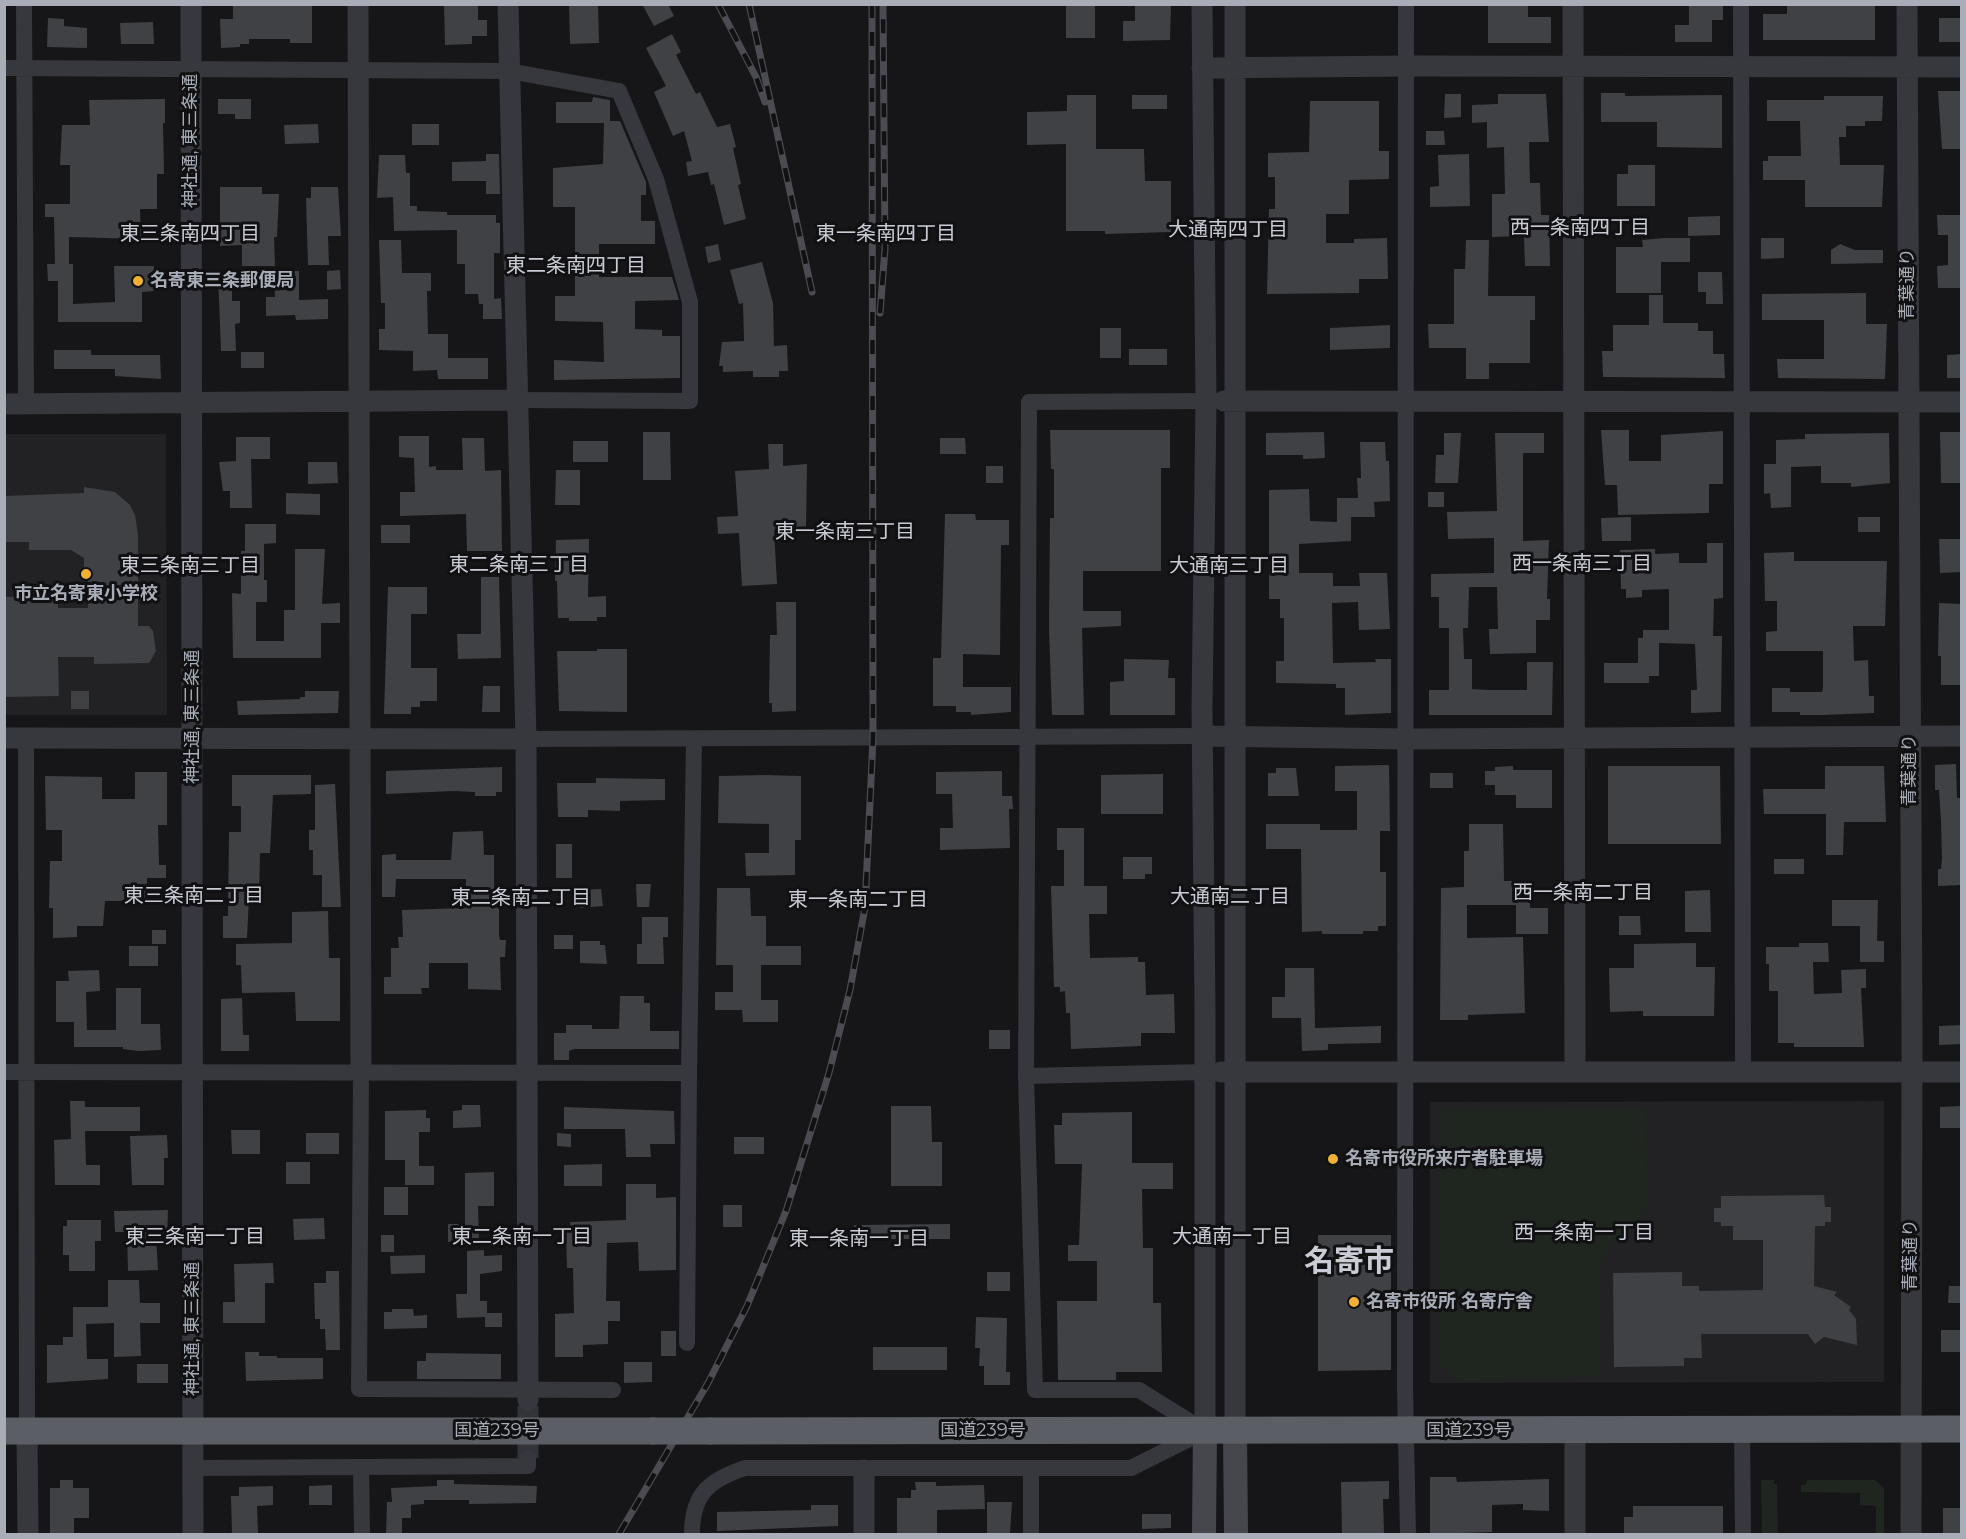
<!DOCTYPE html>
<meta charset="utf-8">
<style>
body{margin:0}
#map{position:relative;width:1966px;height:1539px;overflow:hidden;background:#161618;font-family:Montserrat,sans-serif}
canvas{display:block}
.frame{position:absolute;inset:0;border:6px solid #a8adb8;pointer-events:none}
</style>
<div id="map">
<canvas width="1966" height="1539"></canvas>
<div class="frame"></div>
</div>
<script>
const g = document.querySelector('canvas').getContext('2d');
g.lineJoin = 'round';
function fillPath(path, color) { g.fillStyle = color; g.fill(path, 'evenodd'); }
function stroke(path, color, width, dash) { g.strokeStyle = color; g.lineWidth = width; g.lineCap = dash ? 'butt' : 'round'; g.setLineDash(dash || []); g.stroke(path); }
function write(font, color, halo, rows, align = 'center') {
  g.font = font + ' Montserrat,"Noto Sans JP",sans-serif'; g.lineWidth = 6; g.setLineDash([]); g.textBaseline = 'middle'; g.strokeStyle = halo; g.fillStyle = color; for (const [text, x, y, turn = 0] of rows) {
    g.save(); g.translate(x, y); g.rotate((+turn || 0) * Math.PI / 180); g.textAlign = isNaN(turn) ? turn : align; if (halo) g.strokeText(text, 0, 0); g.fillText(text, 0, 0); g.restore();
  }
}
fillPath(new Path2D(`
 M4,434H166L167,715H5Z
 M1884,1101V1382L1430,1383V1102Z`), '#222225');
fillPath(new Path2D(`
 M1646,1108L1647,1204C1638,1226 1613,1238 1601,1260L1599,1376L1459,1382L1439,1364L1441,1110Z
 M1761,1480H1774V1484H1777L1778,1534H1762Z
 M1807,1480H1875L1884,1488V1534H1876V1506L1860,1505V1493L1801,1492V1485H1806Z`), '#1e261f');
fillPath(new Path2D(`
 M233,4H312V43H290V39H249V44H240V47L221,48L220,19H233Z
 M444,4H478V20H487V36H472V44L445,45Z
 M569,4H598L599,43L570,44Z
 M642,4H668L674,16L654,26Z
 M1066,4H1095V38H1066Z
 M1135,4H1171L1170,40L1123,41V21H1135Z
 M1488,4H1528V17H1551V43H1488Z
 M1689,4H1723V20H1712V42H1675V25H1689Z
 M1787,4H1875V40H1763V14H1787Z
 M48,18L64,19V26L87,28V48L47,47Z
 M1939,18H1962V42H1939Z
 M153,22L154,44H121L120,23Z
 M672,34L681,52L676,55L696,94L700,92L717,127L730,124L736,147L733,148L741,184L738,185L746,219L724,225L714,184L711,185L708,172L688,176L686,162L692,161L684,131L673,136L654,92L666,86L646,48Z
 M1938,91H1962V149H1942Z
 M1601,93H1625V96L1722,95V148L1657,147V122H1601Z
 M1445,94H1461V117L1444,118Z
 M1498,94H1546L1549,142H1529L1530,183H1540L1541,215H1549L1550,266H1525L1524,236L1492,237V194H1505L1504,147L1487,148V122L1472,123V105L1498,104Z
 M1067,95H1096V149H1144L1145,181H1171V232L1105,234V231H1066V144L1027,145V112L1067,111Z
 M1132,95H1167V109H1132Z
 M1824,96H1883L1882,121H1865V126H1846V137H1839L1840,165H1884L1882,207H1805V180H1763V161H1768V156H1801L1800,121H1767V100H1824Z
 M593,97L610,100V121H620L646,182V195H641V221H655V244H599V277H672L679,300L635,301V329L662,330V336H680V378L554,380V360L604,362L603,322L555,321V296H575V207H553V168L603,164L604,123H556V102H592Z
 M165,99V123H163L164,174H157V209H140L141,239L69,237V264H73V304L115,302L114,266H154V291L142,292V322H58V281H48L47,264H55L54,217H45V204H70V165H60L62,125H90L89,100Z
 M218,99H251V119H235V114H218Z
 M1310,101H1379V151H1389V179L1349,180V214H1326V243H1354V239L1387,238L1388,279H1359V293L1267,294L1269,209H1275V177H1268V153L1309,152Z
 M318,124L319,143L285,144L284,125Z
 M412,124H439V145H412Z
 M1426,131H1444L1445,145H1426Z
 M486,154H499L500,194H486V181H452V162L486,161Z
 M1469,154L1470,206L1430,207V187L1439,186L1438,155Z
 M379,155H405L406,173H410V206H417V211L447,212V215H496V223H500V253H494V299L501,298L502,319H483V304H479L478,294H465V264H457V230L394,231L393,197L377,198Z
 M1628,165H1655V206H1617V174H1628Z
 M220,187H262V194H279L277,237H274L275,266H242V245L220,246Z
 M311,187H338L341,236H328L329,265H308L306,198H311Z
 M1937,215H1962V288H1938L1937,266L1948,265V235H1938Z
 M1720,216V235L1688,236V217Z
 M1664,238H1690V262H1661V293H1616V247H1643L1642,240Z
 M1761,238H1784V258L1761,259Z
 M379,240H401L402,273H431V291H427L428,334H448V358H488V379H438L437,370L413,371V351L379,350V329H385V303H381Z
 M1466,240H1489L1488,296H1535V320H1530V363H1489V379H1466V348H1429L1428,324H1454V269H1465Z
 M718,244L721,260L708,263L705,247Z
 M1840,244L1855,250H1883V263L1831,264V250Z
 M762,262L773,303L774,346L787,345L788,371H779V377H753V371L723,372V366H719L722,342L744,341L743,303L739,304L730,270Z
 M340,270L341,289L327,290V271Z
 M274,271H299V300L328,299V319L296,320L295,315L266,316V297H275Z
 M1698,272H1722L1723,304H1706V292H1698Z
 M218,274H232V301H240V323L235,324L236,351H221Z
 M1866,293V324H1887L1885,379L1778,378L1777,359H1824V320H1762V294Z
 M1649,295H1663V323H1698V331H1713V354H1724L1725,378L1603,377L1602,351H1613V325H1649Z
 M1390,325V348L1330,350V328Z
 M1100,328H1121V358H1100Z
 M1129,349H1167V365H1129Z
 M54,350H91V355H160L161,379L115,376V369H54Z
 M241,352H264V368H241Z
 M1962,354V378H1947V355Z
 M1050,430H1170V468H1161V571H1083V611H1121V626L1082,628L1084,715H1052L1049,628L1050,518H1054V469H1051Z
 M1601,430H1629V461H1661V435L1723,431V484H1709V513L1618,515L1617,485H1605Z
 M643,432H670L671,480H643Z
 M1324,432L1325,458L1303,459V455H1266V433Z
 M1940,432H1961L1962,483H1941Z
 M1444,433H1461L1458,483H1435L1436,455H1444Z
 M1495,433H1544V453H1523V541L1549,540L1547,599H1550V620H1536V653L1490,654L1489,629H1498L1497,587H1469L1468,628H1463L1464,659H1472V689L1488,690H1527V662H1553L1552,715H1429V690H1449V628H1439V597H1431V574L1494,573V538L1448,539L1447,512L1497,511Z
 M1889,433L1890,483L1851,487V483H1821V466L1791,467V507L1771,508L1770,493L1764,494V464H1776V440L1805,439V434Z
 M399,436H429V467L436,466V470H463L462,438H484L485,471L501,470L502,551H467L466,514L400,516V492H415L414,458L399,457Z
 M236,437H270V459H251L252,508H230V491H223L219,462L236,461Z
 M940,438H965L966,454H940Z
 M573,441H608V462H573Z
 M1360,442H1385L1386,461H1389L1390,501L1374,502L1375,517H1351V541L1299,544V573H1333V586H1360L1359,573H1387L1390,629L1359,630L1358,602L1332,603L1333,663L1376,662L1375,659H1391V713L1345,715V688H1336V684L1276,683V661H1284V618H1280V599H1269V490L1309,489L1310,521L1337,522V498H1358L1357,478H1361Z
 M768,444H783V466L807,464L806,528L774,530L777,584L742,586L739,533L718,534L717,517L738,516L735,471L769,469Z
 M308,462H337L338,483L308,484Z
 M986,466H1003V483H986Z
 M556,470H580V505H555Z
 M84,487L115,492L130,505L135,515L138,535V626H149L153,631L156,651L149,663L94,664V657H58L59,696L4,697V597L58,596V608H88V573H84V558L71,550H29V542H4V496L84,493Z
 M1428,492H1444V507H1428Z
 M286,493L320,494V515L286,514Z
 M945,514H975L976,520H1009V545H1001L1000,655L963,654V687H1011V712L971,715V712H956V706H933V658H941Z
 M1631,517V541H1602L1601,518Z
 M1858,517H1880V532H1858Z
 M245,524H276V543L264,544V580H267V602H256V641H284V610H295V549H325L322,604L340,603V623H321V658H233L232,593L241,594V551H245Z
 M381,525H410V543H381Z
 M589,539L588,597L606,596V617H597V621H569V618H558L557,581H555L556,540Z
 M1939,539H1962V572L1940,573Z
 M1707,543H1723V598L1714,599L1713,636H1722L1721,712L1691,713V690H1697L1695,644L1659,643V676H1649V683H1604V663H1638V638H1643V630H1669V589L1642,590V597L1626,598V589H1621L1620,550L1655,549V554L1679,553V563H1707Z
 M1794,552V561H1887L1885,626H1853L1854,661L1868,660L1869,696H1874V713L1822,715H1800V712H1772V688H1790V692H1822L1823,687V651H1766V632L1777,631V601H1765L1764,553Z
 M481,577H499L501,658L458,659L457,634H481Z
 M388,587H427V614H411V668H437V701H420V707H411V714H384Z
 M776,602H796V711L772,712V703H769L770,635H777Z
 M1939,603L1962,604V685H1941V656H1938Z
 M597,649H627V712L559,711L557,651H597Z
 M1124,659L1169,660L1168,678H1175V715H1110V682L1124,681Z
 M483,686H500V712H482Z
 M71,691H89V709H71Z
 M305,691H339L338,713L238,715L237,701L300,699V697H305Z
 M1956,764L1957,798H1962V885L1938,886V869H1941L1942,859L1941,820L1939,790H1935V765Z
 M1389,765L1390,831H1380V872H1386V926H1378V931H1363V934H1322V931L1302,932L1301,849H1266V824H1320V830H1357V791H1335V766Z
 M1513,766V770H1552V808H1516V795H1495V785H1485V771H1495V767Z
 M1608,766H1720L1721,844H1608Z
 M1825,766H1884L1886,822H1844L1843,855H1826V814H1764L1763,789H1825Z
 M502,767V792H496V796H475V792L453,791L386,794V771Z
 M1276,768H1296L1299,796H1268V773H1276Z
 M1002,771V796H1012L1013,809H1009L1010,848L940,850V828H953L952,794H936V772Z
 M135,772H167V825H158L159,865H166V878H147V901H105L103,926H77V937L53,938V908H49L50,861H62V830H46L45,776L102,777V799H135Z
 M1430,773H1453V788H1430Z
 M1163,774V814H1101V775Z
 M232,775H311V794L273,795L270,853H260L259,897H249L247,938H223V916H228L229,832H241V806H232Z
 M764,775L801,776V840H795V875L746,876L745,853H769V824L718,823L719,776Z
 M596,778L665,779V800L620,801V811L588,810V817H558L557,783H596Z
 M335,784L341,907H322V875H313V850H309V830H315V785Z
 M1469,824H1503L1504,881H1529L1530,908H1548V934H1516V905H1467V938L1523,937L1525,1013L1468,1015V1020H1440L1441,888L1464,887V851H1469Z
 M1057,828H1084V886H1107V914H1089L1090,958L1138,957V962H1145L1146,995L1174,994L1175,1033H1141V1046L1071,1049L1070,1013H1066L1065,991L1060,992V987H1054L1051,886H1064V850H1057Z
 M483,831L484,855H494V908L499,907V935L500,940H506L505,957H500L501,990L468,989V963H429V988H421L422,994H384V977H391V948H399L398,937H403L402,910L466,908V879H396L395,897H382V855L396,854V860H451L453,832Z
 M556,844H572V878H556Z
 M1123,857H1152V874H1145V879H1123Z
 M1774,859H1804V874H1774Z
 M636,884H651L649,907H637Z
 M717,888H750L751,916H766V946H801V965H761V1000H778V1022H743L742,1010H715V992H733V965H716Z
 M601,889L603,906L580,908L579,890Z
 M1710,890L1711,932H1685V891Z
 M1832,900H1878L1877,941H1884V962H1860V926H1832Z
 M328,911L329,958H340V1021H296L295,992L242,993L241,965H236V944L292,943V912Z
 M1619,916H1640L1641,935H1619Z
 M642,917H668V937H663L664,964H637V944H642Z
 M152,930H166V944H152Z
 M554,935H573V949H554Z
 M580,941H600V945H605L607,964L580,963Z
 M1696,943V967H1715L1714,1016H1643V1011L1610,1012L1609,968H1634V944Z
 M1799,943H1828L1829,962H1813L1814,994L1842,993L1841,970L1866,969V988H1861L1864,1047H1794V1043H1778V991H1769V964H1766V947H1799Z
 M129,946H158V966H129Z
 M1285,968H1314L1315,1028L1381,1026V1043L1328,1044V1050L1302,1051L1301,1018H1272V997H1285Z
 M99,970L100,991L86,992L87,1030H116V988H141V1024H160L161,1050L138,1051L123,1049V1047H74V1022H56V981H69L68,971Z
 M620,996H644V1003H650V1031H679V1049H574L569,1051V1060H554V1033H566V1025H592V1029H619Z
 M242,998L243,1035H249V1051H221V999Z
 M1962,1025V1044L1939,1045V1026Z
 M989,1030H1010V1049H989Z
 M70,1101H85V1107H140V1131H85L86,1165H100V1185H55L54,1140L71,1139Z
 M462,1105H480L481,1127L453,1128V1111L462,1110Z
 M891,1106H931L932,1142H942V1186H891Z
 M1962,1106V1128H1940V1107Z
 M564,1107L674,1111L675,1144H650L651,1157H626L625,1129H564Z
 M426,1110V1118H430V1132H419V1166H434V1185H405V1160H385V1111Z
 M1132,1112V1163H1173V1189H1142L1143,1248H1153V1303H1161L1162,1372H1116V1380H1058L1057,1301H1097V1261H1068V1245H1079L1082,1164H1055L1054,1125H1062V1113Z
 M231,1130H260V1154H232Z
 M306,1133H339V1154H306Z
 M557,1133L571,1134V1147L557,1146Z
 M167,1135L168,1158H164V1185H132L130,1136Z
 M734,1137H764V1154H734Z
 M286,1162H310V1184H286Z
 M602,1164V1186H564V1165Z
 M494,1172V1206H478L479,1242H448V1224H465V1173Z
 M626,1184H656V1198L676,1197V1270L639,1271L638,1242L607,1243L606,1301H620V1321H608V1344L583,1345V1357H555V1314L574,1313L573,1268H567L566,1230L571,1229L570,1222L626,1220Z
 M384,1187H408V1215H384Z
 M1824,1195L1825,1207H1831V1222H1825V1226H1815L1814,1286L1837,1292L1834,1295L1851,1307L1849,1310L1856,1319L1857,1345L1824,1337L1815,1344L1808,1334H1701L1702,1358H1684V1366L1614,1367L1613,1273L1682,1272V1286H1699V1291L1763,1290V1240H1733V1226H1721V1222H1714V1208H1721V1196Z
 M723,1205H742V1227H723Z
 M168,1210L167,1238H156L158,1270L128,1271L127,1232H115L114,1211Z
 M324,1218L325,1239L294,1240L293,1219Z
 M67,1220H101V1241H95V1271H69V1255H63V1226H67Z
 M950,1224V1239H854V1225Z
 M381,1235H394V1252H381Z
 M1318,1235H1391V1370L1318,1371Z
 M484,1250V1256L502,1255V1271L480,1274V1301H487V1313H502V1327H485V1317L457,1318L456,1294H467V1251Z
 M425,1255V1273L391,1274L390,1256Z
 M273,1263L274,1283H265V1323H223V1302H235L234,1264Z
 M326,1271H339L340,1350H326L325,1329H320V1319H315L314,1283H326Z
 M987,1272H1010V1291H987Z
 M108,1280H139L140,1303H160V1323H140L141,1356L114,1357V1323L86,1324L87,1359H108V1379L47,1383V1345H63V1337H73V1307H108Z
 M1949,1286H1962V1303H1948Z
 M392,1309H413L414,1316L427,1315V1328L384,1329V1312H392Z
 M976,1317L1007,1318L1006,1372H1010V1385H984V1366H979L980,1348H975Z
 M1941,1330H1962V1352H1941Z
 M661,1331H676V1356H661Z
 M873,1347H947V1370H873Z
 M245,1352H259V1356H277V1358H323V1379L246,1381Z
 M426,1353L501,1354V1379H417V1361H426Z
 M624,1362H652V1382L624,1383Z
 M137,1364H168V1383H137Z
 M1430,1477H1456L1457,1482L1549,1479V1511L1523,1510V1504L1492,1505V1532L1430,1534Z
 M60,1480H73V1488H89V1518H74V1534H50V1488H60Z
 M437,1480H454V1484L537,1486L536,1503L469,1504V1500H424V1504L411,1505V1518H402V1534H386L387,1502H392L391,1488L437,1486Z
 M1389,1481V1499H1383L1384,1534H1342L1341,1482Z
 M915,1482H936V1486L984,1485L985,1509L937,1510V1534H897V1498H911V1490H916Z
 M332,1485V1505H309V1486Z
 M273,1486V1505L257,1506L258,1534H232L231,1496H239V1487Z
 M987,1502H1012L1010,1534H987Z
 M811,1505H838V1526L717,1531V1512L811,1510Z
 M1633,1506H1723V1534L1624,1533V1517H1633Z
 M1943,1508H1962V1533H1943Z
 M1142,1514H1171V1528L1142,1529Z`), '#404145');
stroke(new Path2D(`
 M528,1458V1400`), '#333438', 21, [21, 10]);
stroke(new Path2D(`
 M24,4L26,404
 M1406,4L1405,1388L1408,1534
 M1741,4L1743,1071
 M4,68L509,71L619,91L656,179L690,302V401L516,400
 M26,738L27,1431
 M526,739L1202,736
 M4,1072L689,1073L694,739
 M361,1073L359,1389L613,1390
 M1026,1076L1205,1072
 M687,1343L689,1073
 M1742,1430L1743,1534
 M361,1467L362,1534
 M193,1468L528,1466V1458
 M1031,1468V1534
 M692,1534C692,1494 709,1480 745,1468H1131L1205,1431L1139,1390H1035L1026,1076L1029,402L1206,401`), '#37383d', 16);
stroke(new Path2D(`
 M191,4L193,1534
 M358,4L361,1073
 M508,4L526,739L528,1400
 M1202,4L1206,401L1202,707L1205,1010V1431
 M1573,4L1575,1072
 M1907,4L1912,1032L1911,1534
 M1202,68L1406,66L1962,67
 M1224,401L1962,402
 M4,404L516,400
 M1202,736L1407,739L1962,736
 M4,738L526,739
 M1221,1072H1962
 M27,1431L28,1534
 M1235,1431V4
 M1575,1432V1534
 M864,1470V1534`), '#37383d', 21);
stroke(new Path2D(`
 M1235,1431L1236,1534
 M1204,1534L1205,1431`), '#45474d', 24);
stroke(new Path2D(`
 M4,1431H653
 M710,1431L1962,1429`), '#5b5e65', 27);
const rail = new Path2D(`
 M718,4L756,77L765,102
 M749,4L812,292
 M880,313L885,249L883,4
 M619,1534L708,1383L747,1306L786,1211L829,1073L850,990L865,907L873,739L872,4`);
stroke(rail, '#4a4c52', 7);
stroke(rail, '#111113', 4.5, [14]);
stroke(new Path2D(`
 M653,1431H710`), '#5b5e65', 27);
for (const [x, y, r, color] of [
 [138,281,6,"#f2b134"],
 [86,574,6,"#f2b134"],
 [1333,1159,6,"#f2b134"],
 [1354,1302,6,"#f2b134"]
]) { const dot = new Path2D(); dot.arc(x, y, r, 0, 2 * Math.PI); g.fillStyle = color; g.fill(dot); stroke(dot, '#111113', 2); }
write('18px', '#a8adb8', '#111113', [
 ["神社通, 東三条通",191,141,-90],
 ["青葉通り",1908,284,-90],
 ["神社通, 東三条通",193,717,-90],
 ["青葉通り",1910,770,-90],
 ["青葉通り",1911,1255,-90],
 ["神社通, 東三条通",193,1329,-90],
 ["国道239号",497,1431],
 ["国道239号",983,1431],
 ["国道239号",1469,1431]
]);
write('bold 18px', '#a8adb8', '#111113', [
 ["名寄東三条郵便局",150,281],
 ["市立名寄東小学校",86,594,"center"],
 ["名寄市役所来庁者駐車場",1345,1159],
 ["名寄市役所 名寄庁舎",1366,1302]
], 'left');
write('20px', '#c9ccd4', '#111113', [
 ["西一条南四丁目",1580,228],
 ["大通南四丁目",1228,230],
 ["東三条南四丁目",190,234],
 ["東一条南四丁目",886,234],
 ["東二条南四丁目",576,266],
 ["東一条南三丁目",845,532],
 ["西一条南三丁目",1582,564],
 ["東二条南三丁目",519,565],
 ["東三条南三丁目",190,566],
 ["大通南三丁目",1229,566],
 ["西一条南二丁目",1583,893],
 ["東三条南二丁目",194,896],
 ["大通南二丁目",1230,897],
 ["東二条南二丁目",521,898],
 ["東一条南二丁目",858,900],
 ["西一条南一丁目",1584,1233],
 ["東三条南一丁目",195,1237],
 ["東二条南一丁目",522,1237],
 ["大通南一丁目",1232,1237],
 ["東一条南一丁目",859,1239]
]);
write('bold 30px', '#c9ccd4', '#111113', [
 ["名寄市",1349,1262]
]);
</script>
